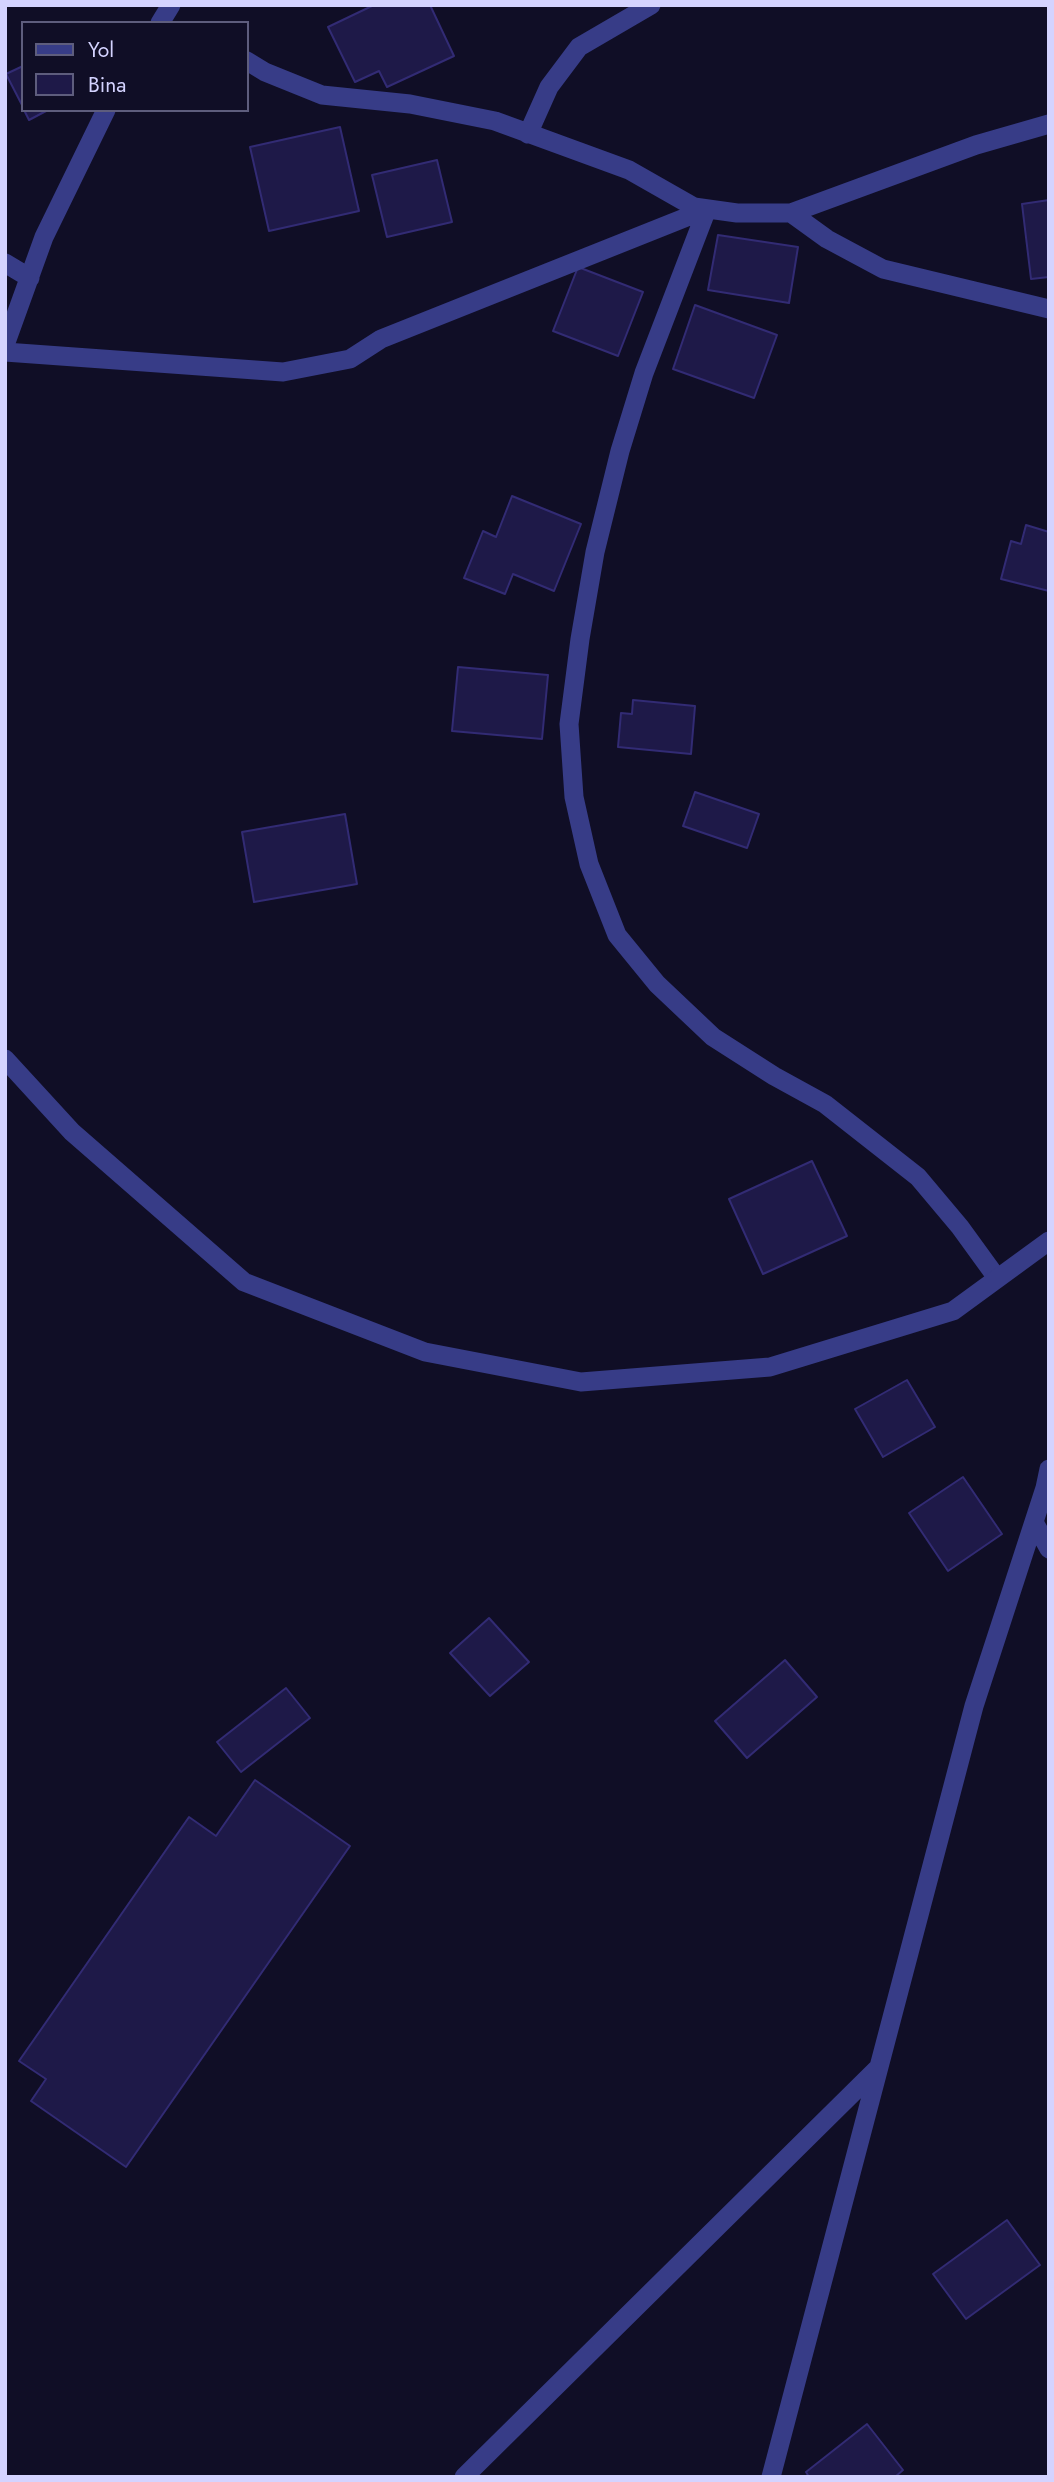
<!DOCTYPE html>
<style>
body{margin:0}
#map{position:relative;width:1054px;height:2482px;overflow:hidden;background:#100e26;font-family:Jost,sans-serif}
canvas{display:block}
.frame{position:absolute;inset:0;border:7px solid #d4d3ff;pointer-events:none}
.legend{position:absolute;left:21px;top:21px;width:228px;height:91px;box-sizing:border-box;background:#100e26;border:2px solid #5e5d7d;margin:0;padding:9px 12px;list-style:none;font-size:21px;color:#d4d3ff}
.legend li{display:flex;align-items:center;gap:14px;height:35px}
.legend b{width:35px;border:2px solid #5e5d7d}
</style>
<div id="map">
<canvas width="1054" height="2482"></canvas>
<div class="frame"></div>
<ul class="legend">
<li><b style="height:9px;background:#373c87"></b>Yol</li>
<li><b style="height:19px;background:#1e1948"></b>Bina</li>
</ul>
</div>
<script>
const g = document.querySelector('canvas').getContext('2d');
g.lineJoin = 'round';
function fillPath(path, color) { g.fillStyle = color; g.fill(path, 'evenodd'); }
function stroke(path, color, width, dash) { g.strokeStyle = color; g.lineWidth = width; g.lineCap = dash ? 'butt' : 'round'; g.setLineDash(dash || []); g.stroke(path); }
const building = new Path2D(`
 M374,5H430L454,56L387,87L379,71L355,82L328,27Z
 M23,66V107L6,74Z
 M24,110H48L29,120Z
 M340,127L359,211L269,231L250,147Z
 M437,160L452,222L387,237L372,175Z
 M1049,200V277L1031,279L1022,204Z
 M718,235L798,247L789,303L708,290Z
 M578,267L643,292L618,356L553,331Z
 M695,305L777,335L754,398L673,369Z
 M512,496L581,524L554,591L513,574L505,594L464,578L483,531L496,537Z
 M1026,525L1049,532V591L1001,579L1011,541L1021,544Z
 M458,667L548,675L542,739L452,731Z
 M633,700L695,706L691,754L618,747L621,713L632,714Z
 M695,792L759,814L747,848L683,826Z
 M345,814L357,884L254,902L242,832Z
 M812,1161L847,1236L763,1274L729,1199Z
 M907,1380L935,1427L883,1457L855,1409Z
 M963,1477L1002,1534L948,1571L909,1513Z
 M489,1618L529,1662L490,1696L450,1653Z
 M785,1660L817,1697L747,1758L715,1721Z
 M286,1688L310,1718L241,1772L217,1742Z
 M255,1780L350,1846L126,2167L31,2101L46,2079L19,2061L189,1817L216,1836Z
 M1007,2220L1040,2265L966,2319L933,2274Z
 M867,2424L903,2470L895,2477H809L806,2472Z`);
fillPath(building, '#1e1948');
stroke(building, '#322b74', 2);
stroke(new Path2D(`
 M160,23L171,5
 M247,61L265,72L322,95L410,104L495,121L629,170L694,207L737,213H791L976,145L1049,124
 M528,134L549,87L579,47L651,5
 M707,209L644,373L620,451L595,552L580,639L569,724L574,797L589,864L617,935L657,984L713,1037L774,1076L825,1104L918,1177L960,1227L997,1278
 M791,213L827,239L883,269L1049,309
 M5,263L30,278
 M5,345L44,237L106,110
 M5,352L283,372L350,359L381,339L707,209
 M1034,1522L1049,1549
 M464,2477L879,2067
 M771,2477L974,1706L1045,1488L1049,1469`), '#373c87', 19);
stroke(new Path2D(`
 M5,1059L72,1132L244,1282L425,1352L581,1382L770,1367L953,1311L1049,1241`), '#373c87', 19);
</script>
